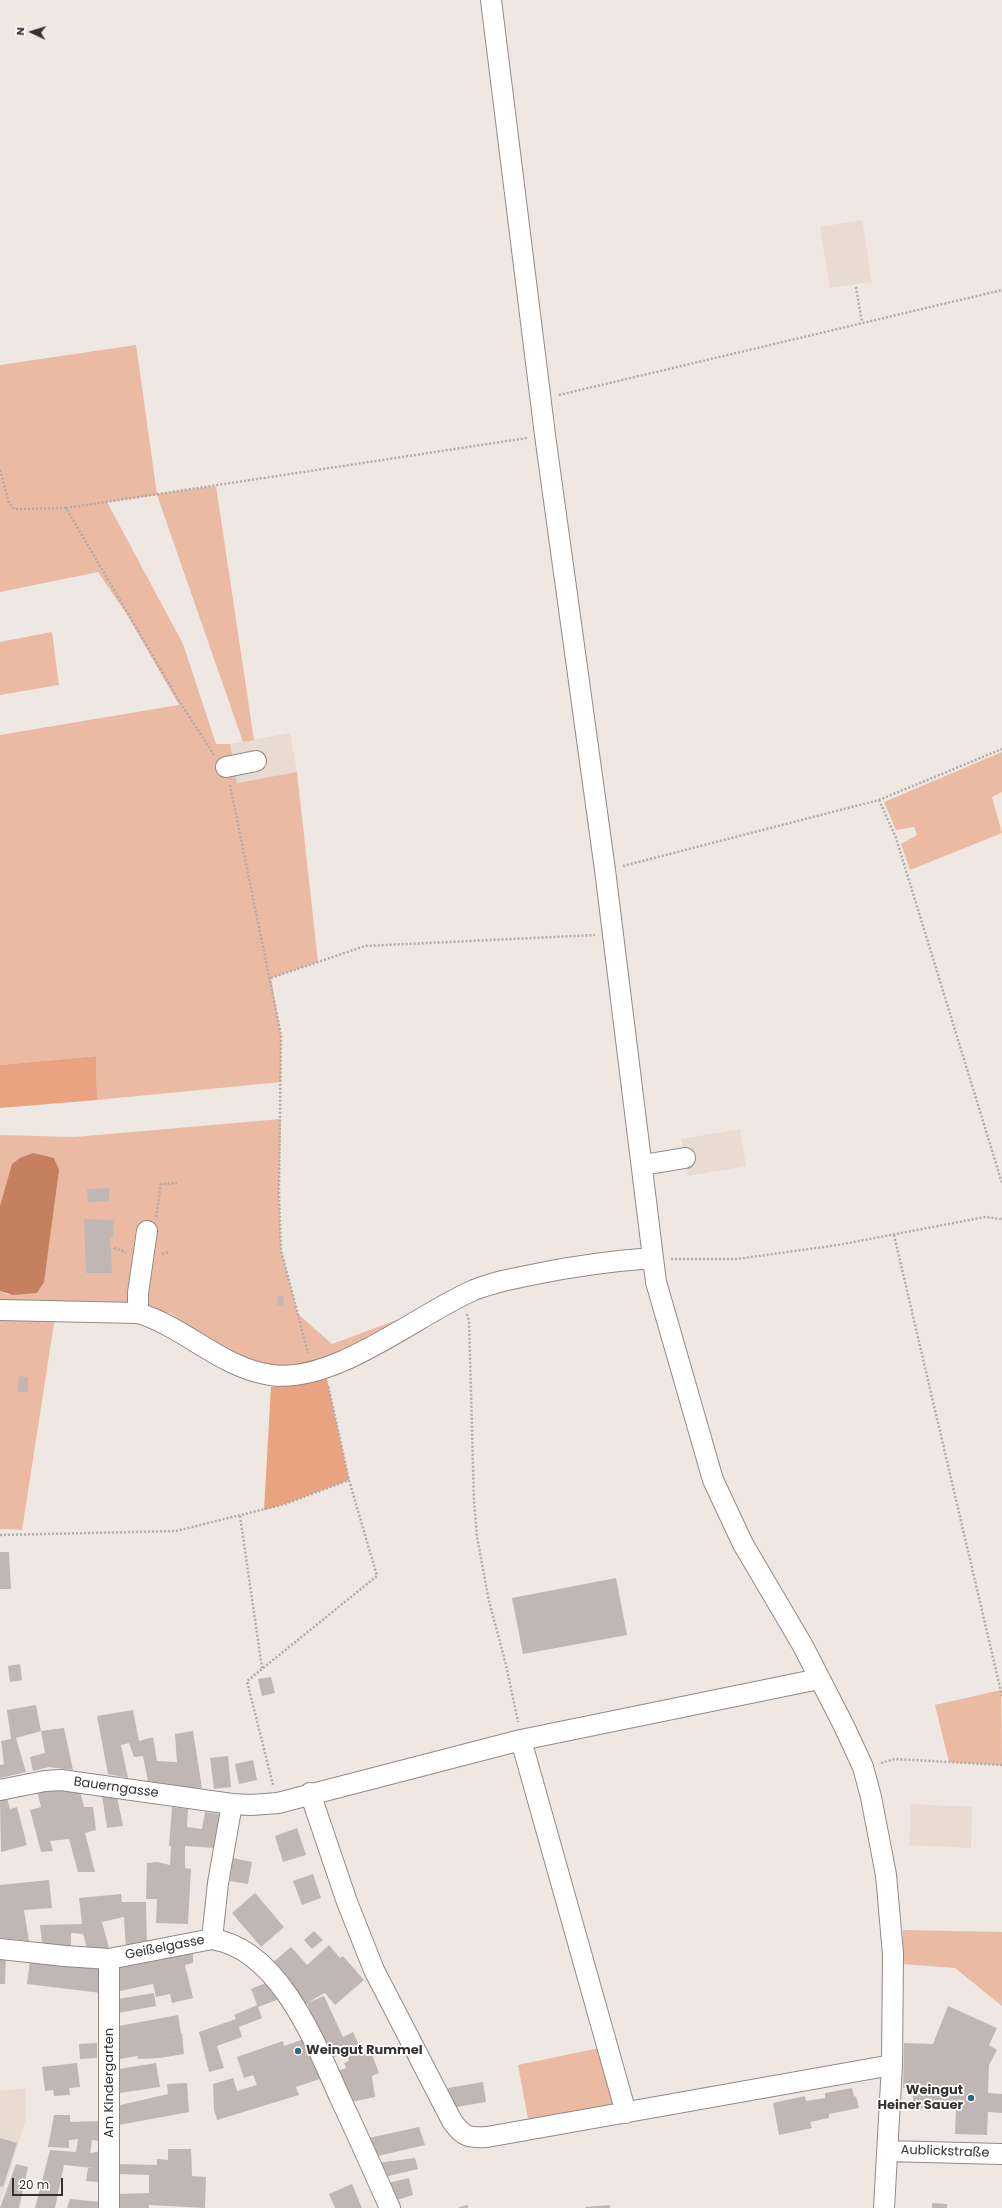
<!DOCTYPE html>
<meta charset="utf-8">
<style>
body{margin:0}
#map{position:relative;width:1002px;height:2208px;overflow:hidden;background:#efe7e2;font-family:Poppins,sans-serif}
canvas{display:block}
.north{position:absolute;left:12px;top:12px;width:40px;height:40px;-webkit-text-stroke:3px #fff;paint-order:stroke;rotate:274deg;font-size:11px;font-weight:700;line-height:16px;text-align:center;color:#353130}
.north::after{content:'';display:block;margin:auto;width:14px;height:18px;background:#353130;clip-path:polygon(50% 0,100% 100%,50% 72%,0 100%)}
.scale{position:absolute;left:12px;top:2178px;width:51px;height:18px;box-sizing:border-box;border:2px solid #353130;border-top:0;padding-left:5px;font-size:12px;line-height:14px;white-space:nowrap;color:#353130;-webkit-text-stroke:3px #fff;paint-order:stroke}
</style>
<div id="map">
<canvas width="1002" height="2208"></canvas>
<div class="north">N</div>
<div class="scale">20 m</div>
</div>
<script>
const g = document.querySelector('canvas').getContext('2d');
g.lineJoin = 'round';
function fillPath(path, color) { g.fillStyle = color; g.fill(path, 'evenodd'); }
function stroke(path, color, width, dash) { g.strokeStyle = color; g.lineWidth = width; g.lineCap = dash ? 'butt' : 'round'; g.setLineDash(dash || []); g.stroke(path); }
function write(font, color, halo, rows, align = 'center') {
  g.font = font + ' Poppins,sans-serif'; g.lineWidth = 3.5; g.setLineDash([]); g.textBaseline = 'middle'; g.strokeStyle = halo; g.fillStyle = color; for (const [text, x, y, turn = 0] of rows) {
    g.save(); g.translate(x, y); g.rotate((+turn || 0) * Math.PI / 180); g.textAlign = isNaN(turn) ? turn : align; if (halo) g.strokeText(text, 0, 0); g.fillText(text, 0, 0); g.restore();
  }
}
fillPath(new Path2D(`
 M862,220L872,282L830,288L820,227Z
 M290,733L297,772L237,783L230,744Z
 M740,1129L746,1166L688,1176L681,1139Z
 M911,1804L972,1807L971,1848L909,1845Z
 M26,2088V2119L0,2202V2091Z`), '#e9dad2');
fillPath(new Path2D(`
 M136,345L157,494L216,486L254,740L243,742L157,495L107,502L183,644L216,744H230L237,783L297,772L318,962L271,978L281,1035V1082L97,1100L96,1056L0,1065V735L179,705L126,613L98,572L0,592V365Z
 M52,632L59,685L0,695V642Z
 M1002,752V792L992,797L1002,833L910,870L901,844L917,835L914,827L896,830L884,802Z
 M281,1119L279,1192L281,1250L298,1314L332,1344L413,1314L352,1348L321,1363L289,1368L249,1363L170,1313L53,1311L54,1301L0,1300V1291L9,1295L0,1206V1135L75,1137Z
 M0,1314L55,1317L22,1530L0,1529Z
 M1001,1690L1002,1765L949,1762L935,1705Z
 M903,1930L1002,1932V2006L955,1968L902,1964Z
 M604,2047L619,2107L529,2124L518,2065Z`), '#eabaa3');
fillPath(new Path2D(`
 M96,1056L97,1100L0,1108V1065Z
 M327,1379L349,1480L285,1504L264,1510L271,1387Z`), '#e9a380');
fillPath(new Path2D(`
 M33,1153L54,1158L59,1170L44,1282L37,1293L13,1295L0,1291V1206L12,1164L20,1158Z`), '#c4805f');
fillPath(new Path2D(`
 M109,1188V1201L88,1202L87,1189Z
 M84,1219L114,1220L113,1237H110L112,1273H86Z
 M278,1296H284L283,1306L277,1305Z
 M19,1376L28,1377V1392H18Z
 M0,1552H9L11,1589H0Z
 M616,1578L627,1635L523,1654L512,1598Z
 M20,1664L22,1680L10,1682L8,1666Z
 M271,1677L275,1693L262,1696L258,1679Z
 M36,1705L41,1731L64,1728L73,1770L49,1767L33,1771L30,1757L45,1753L41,1731L16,1738L26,1772L0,1778V1765L4,1764L1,1741L11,1739L7,1710Z
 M133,1710L139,1741L153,1737L157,1761L177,1762L175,1734L193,1731L202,1788L181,1787L148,1781L143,1756L134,1757L129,1743L121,1745L128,1778L108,1774L97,1716Z
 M228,1756L231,1787L214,1789L210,1758Z
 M253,1760L257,1780L239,1784L235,1764Z
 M56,1789L80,1791L84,1807H93L96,1830L85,1833L95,1872H78L69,1839L50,1841L53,1851L41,1852L30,1810L41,1807L37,1791Z
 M102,1795L117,1797L123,1826L107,1828Z
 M7,1798L10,1809L17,1807L27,1845L1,1852L0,1799Z
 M172,1807L188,1809L187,1827L202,1829L205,1812L220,1814L215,1848L185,1846V1868L191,1869L188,1924L156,1923L157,1899H146L147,1863L157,1862L170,1865L171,1846H169Z
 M297,1828L306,1855L283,1862L275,1836Z
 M233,1858L252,1862L248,1884L230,1881Z
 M313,1874L321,1898L302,1905L293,1881Z
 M49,1880L52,1908L24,1910L29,1941L0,1938V1885Z
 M255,1893L284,1927L261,1947L232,1913Z
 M121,1894L122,1902H146L147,1944L126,1949L124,1917L102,1922L109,1948L88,1951L83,1934L71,1933V1947L42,1943L40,1925L82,1924L79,1898Z
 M314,1931L323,1940L312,1949L304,1940Z
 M329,1945L340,1958L343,1956L364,1980L335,2005L325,1993L305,2004L271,1964L291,1947L307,1965Z
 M193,1951V1963L185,1965L193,1998L172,2003L170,1994L156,1997L153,1984L120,1991L118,1967Z
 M0,1955L6,1956L5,1984H0Z
 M30,1960L104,1968L101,1993L27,1984Z
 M271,1981L282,1998L258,2007L262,2018L239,2027L242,2037L217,2046L224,2068L209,2072L199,2032L236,2019L234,2015L257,2005L251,1989Z
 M154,1993L156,2006L118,2013V1999Z
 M324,1996L343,2037L353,2032L363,2054L371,2052L379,2073L372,2076L375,2097L351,2102L338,2071L346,2068L344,2063L349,2061L345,2052L332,2058L307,2003Z
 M948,2006L997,2028L989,2045L997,2050L989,2065L988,2093L1002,2094V2113L988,2112L987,2135L955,2134L956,2109L913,2108V2088H903L904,2043L933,2044Z
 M178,2015L181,2033L157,2037L182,2033L184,2054L160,2058L138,2059V2056L119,2059V2026Z
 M304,2039L323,2078L296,2087L299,2095L217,2120L214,2109L213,2084L233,2078L237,2091L257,2085L253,2075L244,2078L237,2057L283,2041L284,2046Z
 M97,2043V2058L80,2059L79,2044Z
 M77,2063L80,2087L69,2088L70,2095L54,2096L53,2090L45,2091L42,2067Z
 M156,2063L160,2087L119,2093V2069Z
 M483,2082L486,2102L451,2108L448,2088Z
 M187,2083L189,2112L119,2125L116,2106L168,2094L167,2084Z
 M852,2088L854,2097L856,2096L859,2108L829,2114V2118L810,2122L812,2128L779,2135L773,2103L805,2096L806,2101L825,2098V2093Z
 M54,2115H70V2122L100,2121V2141L92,2140L90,2153L101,2151L99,2182L86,2181L88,2168H93L64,2165L55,2208H35L50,2150L76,2152L78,2139L69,2140V2148L48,2147Z
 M419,2127L425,2145L374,2157L369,2138Z
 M0,2138L17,2143L3,2187L0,2186Z
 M168,2149H191L192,2176L206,2177L205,2208L149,2205V2208H117V2194L149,2193V2175L117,2174L118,2164L157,2165V2159L168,2160Z
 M415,2158L418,2169L384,2177L377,2163Z
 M16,2164L28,2167L19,2208H0Z
 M409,2178L413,2195L397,2200L388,2183Z
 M352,2184L362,2208H335L329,2194Z
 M70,2199L102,2202L101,2208H67Z
 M932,2203L947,2204V2208H932Z
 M468,2205V2208H459V2207Z
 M610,2205V2208H585V2207Z`), '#c0b7b4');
const minor = new Path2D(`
 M491,0L545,435L605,870L656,1282L713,1480L743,1544L803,1646L844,1726L863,1767L871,1797L886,1875L893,1954L892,2065L884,2208
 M226,767L256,761
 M643,1165L685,1158
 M0,1310L138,1313C185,1327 221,1368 271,1375C335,1384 416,1315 474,1290C494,1282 515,1278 536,1274C574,1266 613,1261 652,1258
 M138,1313V1293L147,1231
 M521,1740L626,2113
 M0,1790L45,1781L61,1780L232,1804L251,1805L278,1803L521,1740L819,1679
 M310,1793L347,1902L374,1970L452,2121C463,2137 469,2138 487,2137L892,2065
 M212,1939L218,1883L232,1804
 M0,1949L65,1956L109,1959L212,1939C280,1949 316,2045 341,2100C358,2136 374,2172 390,2208
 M888,2151L1002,2154
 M109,2208V1959`);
stroke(minor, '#918a86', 22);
stroke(new Path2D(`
 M856,287L862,322
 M559,395L1002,290
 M0,470L9,503L14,509L66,508L178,699L214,755
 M66,508L527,438
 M230,785L281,1035L279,1192L281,1250L308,1353
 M879,800L896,838L1002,1183
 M623,866L879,800L1002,749
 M271,978L365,946L595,935
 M156,1217L161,1184L177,1183
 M894,1235L1002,1696
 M114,1248L126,1252
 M162,1254L170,1252
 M671,1259H737L838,1245L985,1217L1002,1219
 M467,1314L469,1321L474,1501L477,1537L489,1601L506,1665L518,1722
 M240,1516L262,1668
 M0,1535L176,1531L285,1504L349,1480
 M881,1763L895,1759L1002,1765
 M273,1785L247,1681L377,1576L349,1480L328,1385`), '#b2aba7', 2.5, [2, 2]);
stroke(minor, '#fff', 20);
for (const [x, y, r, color] of [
 [298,2051,4,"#2e6a82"],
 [971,2098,4,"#2e6a82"]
]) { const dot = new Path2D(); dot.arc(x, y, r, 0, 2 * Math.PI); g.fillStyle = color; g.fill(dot); stroke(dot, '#fff', 1.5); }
write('13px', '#353130', '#fff', [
 ["Bauerngasse",116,1788,8],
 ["Geißelgasse",165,1948,-11],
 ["Am Kindergarten",110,2083,-90],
 ["Aublickstraße",945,2152,2]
]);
write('bold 13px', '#353130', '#fff', [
 ["Weingut Rummel",306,2051],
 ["Weingut",963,2091,"right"],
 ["Heiner Sauer",963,2106,"right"]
], 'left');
</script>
